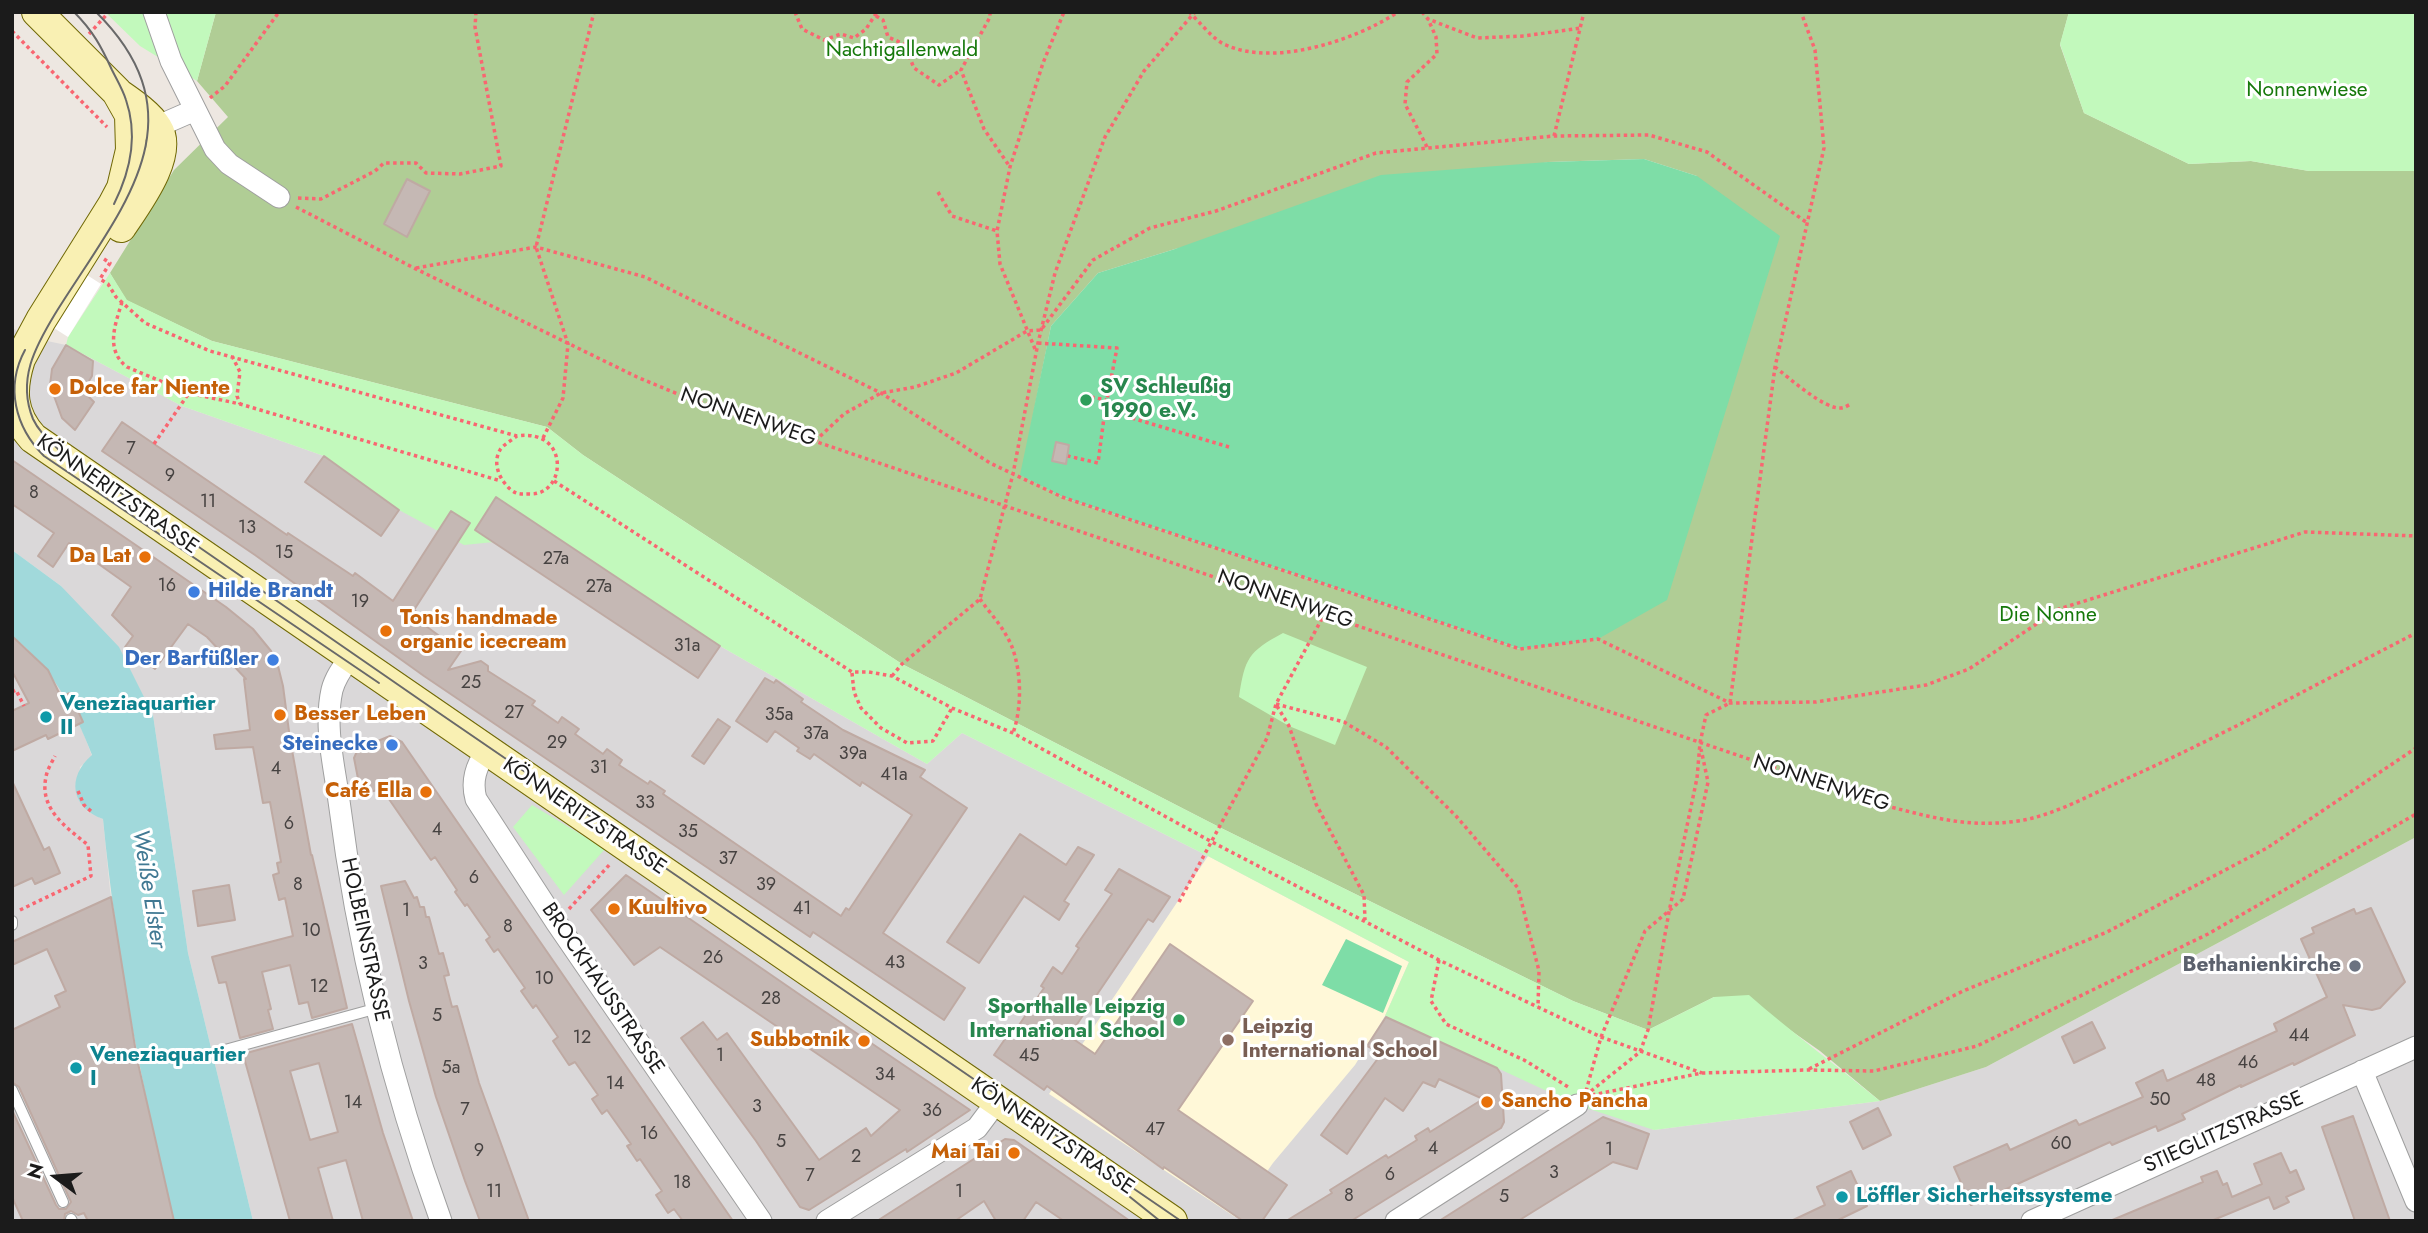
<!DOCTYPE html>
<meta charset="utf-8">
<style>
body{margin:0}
#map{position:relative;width:2428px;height:1233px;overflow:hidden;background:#ede7e1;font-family:Jost,sans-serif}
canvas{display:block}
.frame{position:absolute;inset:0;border:14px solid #1b1b1b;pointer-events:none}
.north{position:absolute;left:21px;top:1142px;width:70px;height:70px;-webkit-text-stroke:5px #fff;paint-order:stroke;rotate:286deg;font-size:19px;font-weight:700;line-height:28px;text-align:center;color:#1b1b1b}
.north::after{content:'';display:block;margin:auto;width:24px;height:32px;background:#1b1b1b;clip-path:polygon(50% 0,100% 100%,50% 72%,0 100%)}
</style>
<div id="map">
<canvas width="2428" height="1233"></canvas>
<div class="frame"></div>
<div class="north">N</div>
</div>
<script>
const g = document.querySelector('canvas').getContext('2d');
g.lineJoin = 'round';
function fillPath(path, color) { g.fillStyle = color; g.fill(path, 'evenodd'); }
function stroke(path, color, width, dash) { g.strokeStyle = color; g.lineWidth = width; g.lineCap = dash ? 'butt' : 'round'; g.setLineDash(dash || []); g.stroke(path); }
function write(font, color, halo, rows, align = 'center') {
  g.font = font + ' Jost,sans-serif'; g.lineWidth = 6; g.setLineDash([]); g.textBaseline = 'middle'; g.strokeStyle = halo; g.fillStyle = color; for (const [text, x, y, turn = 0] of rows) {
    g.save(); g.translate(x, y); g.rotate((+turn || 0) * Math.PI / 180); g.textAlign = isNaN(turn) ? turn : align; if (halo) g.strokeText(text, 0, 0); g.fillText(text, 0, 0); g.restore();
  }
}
fillPath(new Path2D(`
 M12,328L28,337L66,345L182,406L324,456L399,510L515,509L720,646L927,764L962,733L1206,855L1409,962L1386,1015L1654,1130L1880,1101L1986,1067L2416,837V1221H253L188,953L153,715L61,586L12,550Z
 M12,636L43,664L56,680L81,727L92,756L80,767L78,799L88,812L103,819L110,890L126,996L151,1125L174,1221H12Z`), '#dad8d9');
fillPath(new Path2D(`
 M1208,856L1409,962L1385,1016L1355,1065L1273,1163L1235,1217L1049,1094Z`), '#fff8d8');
fillPath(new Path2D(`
 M216,12H2069L2060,45L2084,113L2189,164L2251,161L2309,171H2416V837L1986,1067L1880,1101L1820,1051L1783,1025L1714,997L1648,1030L1573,1001L1219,827L902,664L583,455L547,427L212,341L126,300L110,273L174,170L228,117L197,81ZM1644,159L1697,176L1520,649L1062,497L1021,475L1051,326L1098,273L1175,249L1548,162Z`), '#b0cd95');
fillPath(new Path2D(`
 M105,12H216L197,81L140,46Z
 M2069,12H2416V171H2309L2251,161L2189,164L2084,113L2060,44Z
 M110,273L127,300L212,341L547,427L583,455L902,664L1219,827L1573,1001L1648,1030L1714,997L1749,995C1791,1032 1836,1065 1880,1101L1654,1130L1577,1105L1385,1016L1409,962L1206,855L962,733L927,764L720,646L515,510L494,542L464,545L399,510L324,456L182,406L66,345L68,337Z
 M1283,633L1367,667L1335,745L1289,726L1239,697C1245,658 1248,652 1283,633Z
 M532,805L605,849L564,895L513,827Z`), '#c2f9bc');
fillPath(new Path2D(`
 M1644,159L1697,176L1780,236L1667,600L1598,639L1520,649L1062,497L1020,475L1051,326L1098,273L1175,249L1381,175L1548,162Z
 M1346,939L1402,966L1383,1013L1322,985Z`), '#7edda7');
fillPath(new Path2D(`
 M12,550L61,586L119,647L153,715L188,953L253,1221H174C142,1088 116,955 103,819C71,808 66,777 92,755C74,708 52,668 12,636Z`), '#a1d9db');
fillPath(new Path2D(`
 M62,259L101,284L68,337L29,312Z`), '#fff');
const building = new Path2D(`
 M407,179L430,191L407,237L384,224Z
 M66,345L93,361L92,376L89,381L93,389L87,395L94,402L75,430L62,418L50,385L52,369Z
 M122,422L287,535L288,533L353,576L355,573L393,601L451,511L470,523L414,610L423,616L419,621L449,643L452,640L463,648L448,670L481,661L488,666V671L535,701L532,705L558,723L562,717L579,729L575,734L603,754L607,749L622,760L619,765L648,784L650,781L665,791L663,794L841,916L846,908L849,910L912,815L862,782L860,786L814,754L810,759L797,751L799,748L775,731L767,742L736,721L765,678L774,683L776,680L803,699L801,702L843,730L925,770L920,777L967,808L883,933L965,988L944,1020L813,932L810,937L424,676L255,555L102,451Z
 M1056,442L1069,445L1066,464L1052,461Z
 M324,456L399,510L381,536L305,482Z
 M12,460L226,607L253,629L271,651L278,666L283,686L290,739L311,855H312L347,1008L312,1018L308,1002L299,1004L290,965L262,972L271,1009L268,1010L273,1029L240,1038L226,982L219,983L212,957L293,936L285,898L279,900L273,875L279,873L277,863L281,862L270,802L263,803L253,747L216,749L214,735L250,730L244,679H246L207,637L188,624L155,669L125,647L133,636L112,615L131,587L69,543L53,567L38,556L54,533L12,504Z
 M496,497L720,646L698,678L475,530Z
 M12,636L48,670L61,697L70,693L83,722L48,739L46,735L12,751V711L29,703L12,671Z
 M718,719L730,727L704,764L692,756Z
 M390,736L402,742L733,1221H683L674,1209L668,1213L656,1195L662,1191L640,1159L637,1161L627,1146L631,1144L607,1110L602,1114L592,1099L598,1095L575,1062L569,1065L553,1041L558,1037L536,1005L533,1008L521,991L525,988L498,949L494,952L486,940L490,937L467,904L465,906L455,892L457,890L435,857L431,860L382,789L361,794L354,758L358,749Z
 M12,781L44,850L49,847L60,873L35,884L32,878L12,887Z
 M1020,834L1066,865L1078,847L1094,855L1064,901L1069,904L1059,920L1024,896L979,963L947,942Z
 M1119,869L1170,897L1153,922L1148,919L1069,1036L1095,1054L1170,944L1253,1001L1178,1110L1287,1185L1262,1221H1243L1164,1167L1163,1169L1047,1086L1044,1090L994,1055L1014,1026L1017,1028L1044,988L1041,986L1053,967L1062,974L1079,948L1076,946L1112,894L1105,890Z
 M626,875L809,1001L970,1110L907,1152L906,1149L809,1210L800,1207L756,1141L681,1038L703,1022L717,1040L727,1033L819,1160L866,1128L871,1136L900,1110L660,947L634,965L591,910Z
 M405,881L414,898L417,897L420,907H424L426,917H429L439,954L443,953L449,975L444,976L452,1007L457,1006L479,1083L529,1221H480L465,1181L436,1097L409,1001L381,886Z
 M229,885L235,920L198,926L193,891Z
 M111,897L137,1059L174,1221H88L84,1213L78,1215L71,1211L65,1214L64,1221H23L12,1197V1110L56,1205L59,1209H66L71,1202L19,1087L12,1082V1030L60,1007L55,996L66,991L47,949L12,965V942Z
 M2371,908L2405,982L2380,1008L2372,1010L2343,1005L2355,1035L2294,1065L2293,1063L2241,1087V1085L2182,1114L2185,1119L2158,1131L2156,1126L2112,1145L2110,1142L1971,1205L1954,1167L2007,1144L2010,1150L2076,1120L2079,1125L2143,1097L2136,1083L2163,1070L2167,1081L2213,1060L2277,1031L2274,1024L2327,997L2301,939L2314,933L2312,928L2354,909L2356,914Z
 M1386,1017L1497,1068L1501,1074L1504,1122L1501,1128L1351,1221H1286L1332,1193L1330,1190L1386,1155L1388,1158L1417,1140L1415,1136L1428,1128L1430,1132L1483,1099L1439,1079L1435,1087L1423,1082L1403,1111L1385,1098L1347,1154L1321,1135L1382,1053L1367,1046Z
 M2092,1022L2105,1048L2074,1063L2062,1037Z
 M352,1024L383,1133L413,1221H363L346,1160L318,1168L333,1221H290L243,1054ZM319,1063L338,1132L310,1140L290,1071Z
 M1878,1108L1891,1135L1863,1149L1850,1122Z
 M2353,1116L2373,1173L2390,1221H2355L2342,1184L2322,1127Z
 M1603,1117L1649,1134L1637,1169L1613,1162L1518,1221H1439Z
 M1005,1139L1014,1140L1130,1221H1064L1036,1202L1023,1221H996L984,1201L955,1221H877Z
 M2281,1153L2290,1173L2296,1170L2304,1189L2286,1197L2289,1202L2274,1209L2269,1197L2211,1221H2110L2203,1182L2201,1177L2217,1171L2223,1185L2227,1183L2232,1197L2262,1184L2254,1164Z
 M1851,1171L1867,1206L1836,1221H1791L1825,1205L1817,1187Z`);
fillPath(building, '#c5b8b4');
stroke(building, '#bfaaa3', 2);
const lane = new Path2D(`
 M12,921V925
 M225,1050L378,1008
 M12,1090L63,1202
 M71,1219L72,1221`);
const street = new Path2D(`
 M154,12L171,61L215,149L229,164L279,197
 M156,127L195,110
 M350,657C343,667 335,678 332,690C324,726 334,765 339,801C357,944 392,1086 441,1221
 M487,750C476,766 471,781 476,799L556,922L761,1221
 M2362,1071L2416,1201
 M827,1221L977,1128L998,1100
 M1396,1221L1577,1105
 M2032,1221L2416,1047`);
const secondary = new Path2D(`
 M37,12L117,92L130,115L131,150L122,188L113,205L41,320L20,359C10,390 11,414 33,438L1172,1221
 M120,95C133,104 149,115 157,128C174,155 136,204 121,227`);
stroke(lane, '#9f9f9f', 12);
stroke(street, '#9f9f9f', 23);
stroke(secondary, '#706805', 32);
stroke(new Path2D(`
 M795,12L802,29L824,40L841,34L854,38L866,29L877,12
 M990,12V17L961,70L984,129L1010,167
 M1189,12C1200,22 1213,40 1226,45C1275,67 1356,40 1398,12
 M1422,12L1428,19L1477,38L1524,36L1581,28
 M876,16L883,20L888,37L904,44L914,68L939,85L961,70
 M12,31L107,127
 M89,34L109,12
 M210,98L225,86L279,12
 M1554,136L1584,12
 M1427,147L1405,104L1407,82L1437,54L1436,37L1428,19
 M938,192L952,216L997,231
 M298,198L321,199L375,171L384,163H416L426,173L460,174L501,166L475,27L476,12
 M296,207L414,268L637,377L685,397L1887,806C1934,818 1969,828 2018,821C2052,816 2086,797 2117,783C2218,738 2317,684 2416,633
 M104,259L110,263L100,279L108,284L116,297L145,323L210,351L517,436C570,428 567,495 530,494C521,494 517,495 510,489C500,480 492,464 500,450C503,445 512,440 517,436
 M416,268L536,247L645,277L881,393L990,463L1062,497L1520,649L1598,639L1730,703L1816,702L1926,685L1969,669L2059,609L2305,532L2416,536
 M122,302C115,325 105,350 127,367L189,393L240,404L501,481
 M1038,343L1117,348L1105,410L1098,463L1068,456
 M1035,349L1000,264L997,231L1010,167L1043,63L1064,12
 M232,356L240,372L237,396L240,404
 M1775,367C1788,377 1825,410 1841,408C1845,408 1848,405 1851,404
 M1091,397L1106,400
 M1105,410L1229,447
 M543,438L563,398L568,344L536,247L594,12
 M815,441L844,414L881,393L915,387L956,373L1027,331L1041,330L1093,260L1150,228L1216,211L1376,153L1554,136L1649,135L1707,152L1806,222
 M154,444L189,393
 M554,481L852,672H869L892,676L952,708L1013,733L1212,842L1439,960L1601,1037L1702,1073
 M980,599C988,611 999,622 1006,635C1022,660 1023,706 1013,733
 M852,673L854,692L861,708L881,728L907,743L933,741L952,708
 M892,676L902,664L980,599L1013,474L1038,343L1055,273L1105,137L1144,71L1195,12
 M12,692L16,690L24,706
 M1276,704L1344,722L1386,747L1456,816L1518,888L1539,971L1538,1007
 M1277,706L1289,726L1316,804L1364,895L1365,920
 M78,791L84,805L93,813
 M1179,902L1267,738L1276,704L1325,613
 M569,909L611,863
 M20,910L91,876L88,845C66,827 39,809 46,777C47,770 52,762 55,756
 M1439,960L1431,1001L1446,1024L1524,1060L1570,1088
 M1809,1069L1963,991L2107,932L2267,848L2416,748
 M1586,1091L1601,1037L1645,931L1683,899L1708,782L1701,749
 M1591,1091L1640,1052L1648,1030L1669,912L1697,778L1700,743L1706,715L1730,703L1775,367L1824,148L1815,50L1801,12
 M1592,1095L1702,1073L1807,1070L1874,1071L1977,1046L2208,934L2416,814`), '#f96671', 3.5, [3.5, 3.5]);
stroke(lane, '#fff', 10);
stroke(street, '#fff', 21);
stroke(secondary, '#f9f0b3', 30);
stroke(new Path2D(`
 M74,12C93,31 101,46 112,70C117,80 123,90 126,100C138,135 130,172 114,204
 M96,12C206,121 118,212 55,314C35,347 17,380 33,419C39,432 50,441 60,451L439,713L1181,1221
 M25,350C5,387 15,427 44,456L379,683
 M1130,1197L1160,1221`), '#696969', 2);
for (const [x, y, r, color] of [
 [55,389,7,"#e8710a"],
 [1086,400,7,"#2e9e5b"],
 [145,557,7,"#e8710a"],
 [194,592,7,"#3f7fe0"],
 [386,631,7,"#e8710a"],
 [273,660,7,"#3f7fe0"],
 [280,715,7,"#e8710a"],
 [46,717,7,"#0f9aa8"],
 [392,745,7,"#3f7fe0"],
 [426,792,7,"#e8710a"],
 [614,909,7,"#e8710a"],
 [2355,966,7,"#6b7280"],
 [1179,1020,7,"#2e9e5b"],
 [1228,1040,7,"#8d6e63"],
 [864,1041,7,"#e8710a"],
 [76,1068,7,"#0f9aa8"],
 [1487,1102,7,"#e8710a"],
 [1014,1153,7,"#e8710a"],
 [1842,1197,7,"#0f9aa8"]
]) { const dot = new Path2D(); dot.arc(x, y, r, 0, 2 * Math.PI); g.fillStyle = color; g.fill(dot); stroke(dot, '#fff', 2.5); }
write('18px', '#464241', null, [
 ["7",131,450],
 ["9",170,477],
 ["8",34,494],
 ["11",208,503],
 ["13",247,529],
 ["15",284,554],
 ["27a",556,560],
 ["16",167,587],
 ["27a",599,588],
 ["19",360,603],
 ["31a",687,647],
 ["25",471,684],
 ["27",514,714],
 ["35a",779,716],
 ["37a",816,735],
 ["29",557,744],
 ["39a",853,755],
 ["31",599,769],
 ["4",276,770],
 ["41a",894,776],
 ["33",645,804],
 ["6",289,825],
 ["4",437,831],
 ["35",688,833],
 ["37",728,860],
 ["6",474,879],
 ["8",298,886],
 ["39",766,886],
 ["41",802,910],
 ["1",406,912],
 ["8",508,928],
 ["10",311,932],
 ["26",713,959],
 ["43",895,964],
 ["3",423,965],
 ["10",544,980],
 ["12",319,988],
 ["28",771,1000],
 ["5",437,1017],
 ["44",2299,1037],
 ["12",582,1039],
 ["1",720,1057],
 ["45",1029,1057],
 ["46",2248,1064],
 ["5a",451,1069],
 ["34",885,1076],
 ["48",2206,1082],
 ["14",615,1085],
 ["50",2160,1101],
 ["14",353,1104],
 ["3",757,1108],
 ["7",465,1111],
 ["36",932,1112],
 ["47",1155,1131],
 ["16",649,1135],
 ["5",781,1143],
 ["60",2061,1145],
 ["4",1433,1150],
 ["1",1609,1151],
 ["9",479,1152],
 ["2",856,1158],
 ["3",1554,1174],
 ["6",1390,1176],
 ["7",810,1177],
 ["18",682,1184],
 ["11",494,1193],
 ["1",959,1193],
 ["8",1349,1197],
 ["5",1504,1198]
]);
write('21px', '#16780b', '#fff', [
 ["Nachtigallenwald",902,51],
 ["Nonnenwiese",2307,91],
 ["Die Nonne",2048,616]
]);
write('bold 21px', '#27864d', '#fff', [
 ["SV Schleußig",1100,388],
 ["1990 e.V.",1100,412],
 ["Sporthalle Leipzig",1165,1008,"right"],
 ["International School",1165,1032,"right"]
], 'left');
write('bold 21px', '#c56008', '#fff', [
 ["Dolce far Niente",69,389],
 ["Da Lat",131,557,"right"],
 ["Tonis handmade",400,619],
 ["organic icecream",400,643],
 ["Besser Leben",294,715],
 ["Café Ella",412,792,"right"],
 ["Kuultivo",628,909],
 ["Subbotnik",850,1041,"right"],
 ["Sancho Pancha",1501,1102],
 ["Mai Tai",1000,1153,"right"]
], 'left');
write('21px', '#1b1b1b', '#fff', [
 ["NONNENWEG",748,418,19],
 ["KÖNNERITZSTRASSE",117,495,35],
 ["NONNENWEG",1285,600,19],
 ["NONNENWEG",1821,784,18],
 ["KÖNNERITZSTRASSE",584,817,34],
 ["HOLBEINSTRASSE",364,940,78],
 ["BROCKHAUSSTRASSE",602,989,56],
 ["STIEGLITZSTRASSE",2224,1133,-24],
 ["KÖNNERITZSTRASSE",1052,1137,34]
]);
write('bold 21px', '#366cbe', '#fff', [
 ["Hilde Brandt",208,592,"left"],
 ["Der Barfüßler",259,660],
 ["Steinecke",378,745]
], 'right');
write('bold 21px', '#0d838f', '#fff', [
 ["Veneziaquartier",60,705],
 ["II",60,729],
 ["Veneziaquartier",90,1056],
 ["I",90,1080],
 ["Löffler Sicherheitssysteme",1856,1197]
], 'left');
write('bold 21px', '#5b616d', '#fff', [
 ["Bethanienkirche",2341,966]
], 'right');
write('bold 21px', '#785e54', '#fff', [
 ["Leipzig",1242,1028],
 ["International School",1242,1052]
], 'left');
write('italic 23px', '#417993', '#fff', [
 ["Weiße Elster",148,889,81]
]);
</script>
